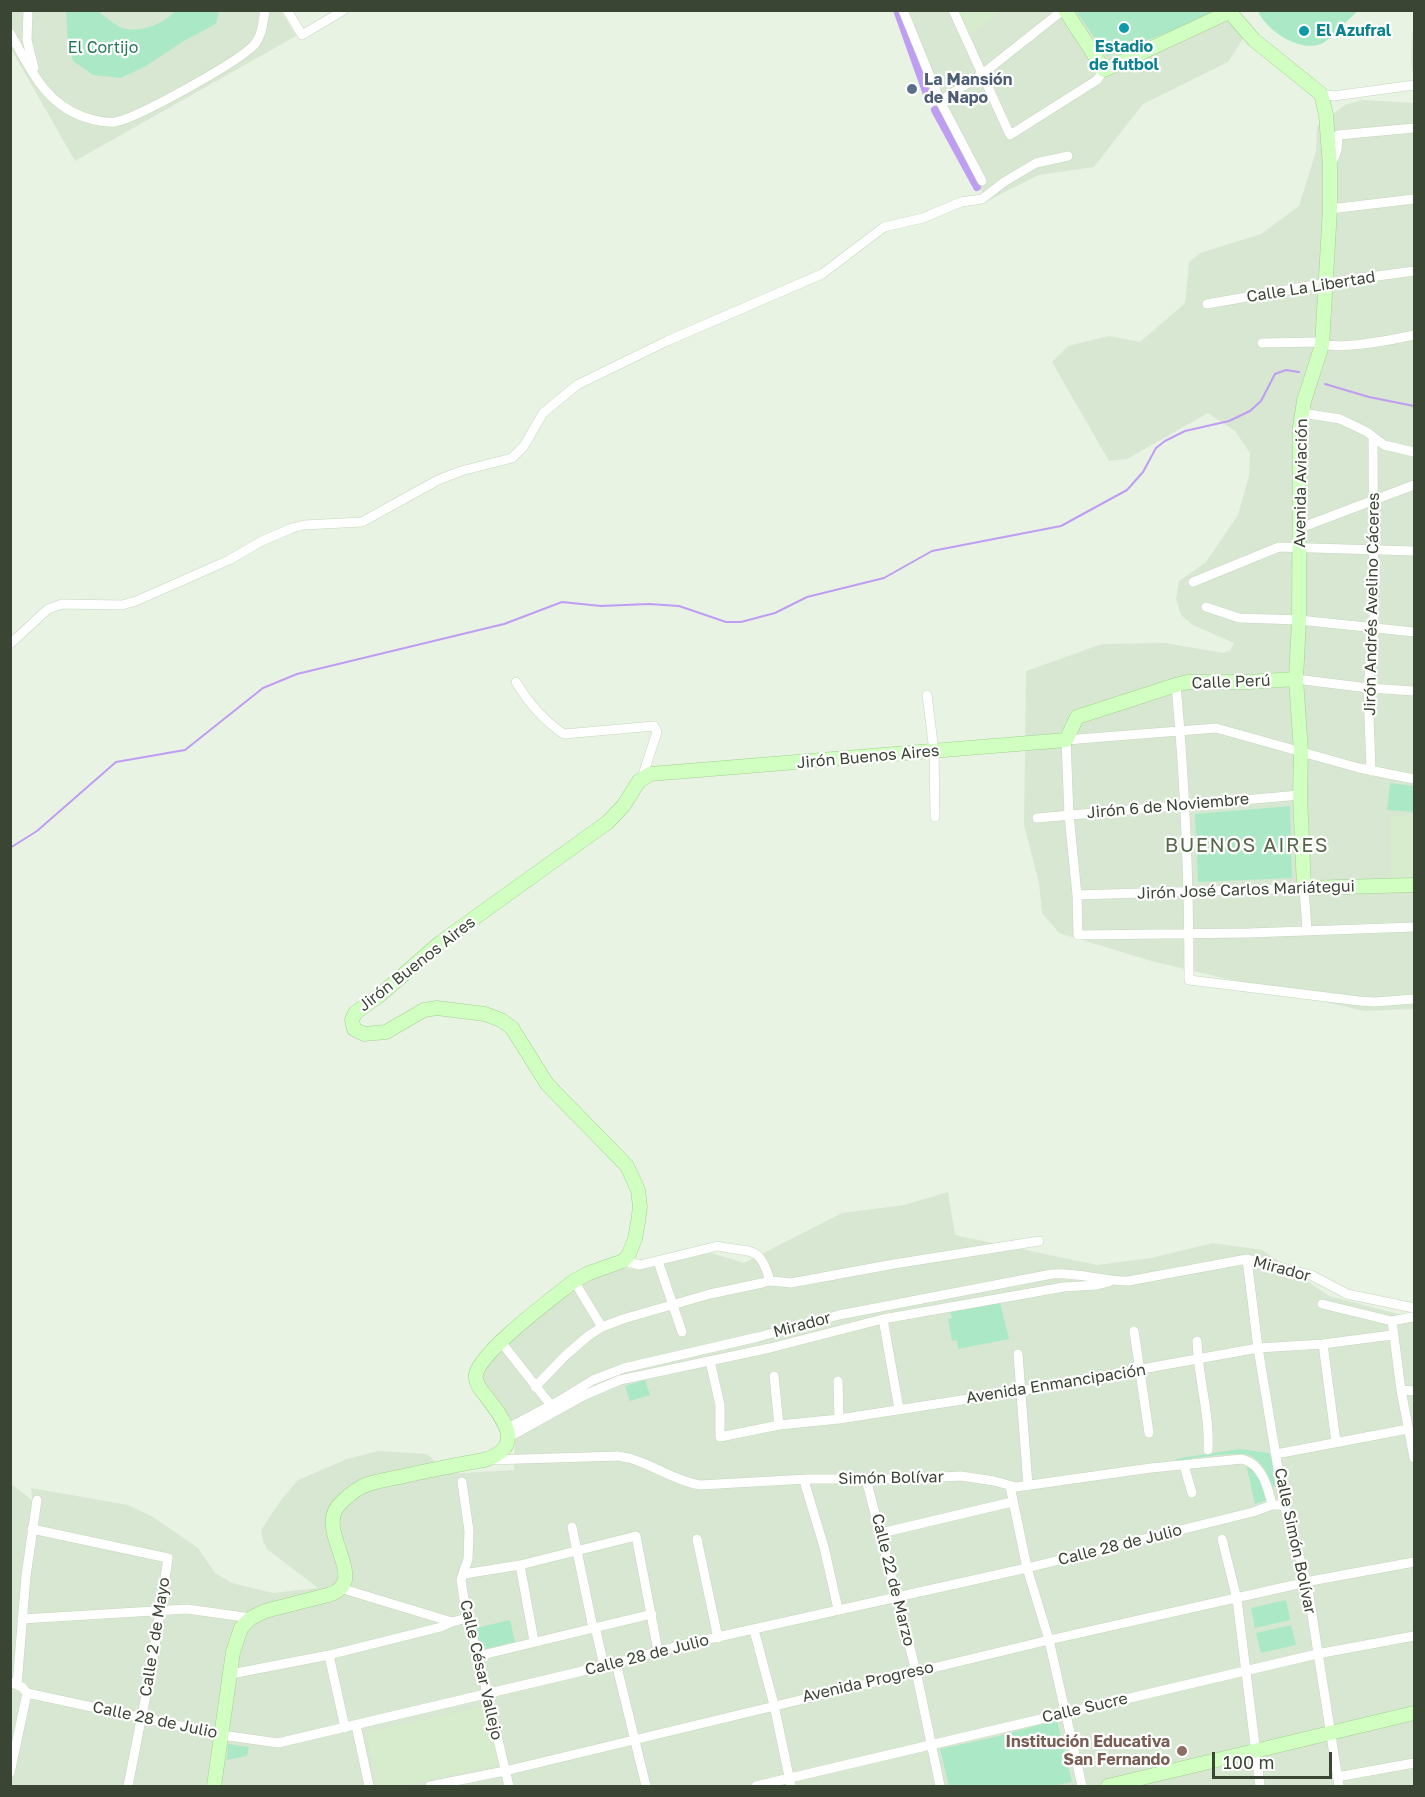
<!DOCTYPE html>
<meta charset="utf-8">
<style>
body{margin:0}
#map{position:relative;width:1425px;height:1797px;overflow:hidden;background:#e8f3e4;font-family:"Golos Text",sans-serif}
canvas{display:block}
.frame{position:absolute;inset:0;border:12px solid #3a4534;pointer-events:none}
.scale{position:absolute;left:1212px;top:1752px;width:120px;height:27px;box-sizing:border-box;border:3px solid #3a4534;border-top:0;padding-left:8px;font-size:18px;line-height:21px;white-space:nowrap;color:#3a4534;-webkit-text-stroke:4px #fff;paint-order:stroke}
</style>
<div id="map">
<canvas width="1425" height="1797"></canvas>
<div class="frame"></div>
<div class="scale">100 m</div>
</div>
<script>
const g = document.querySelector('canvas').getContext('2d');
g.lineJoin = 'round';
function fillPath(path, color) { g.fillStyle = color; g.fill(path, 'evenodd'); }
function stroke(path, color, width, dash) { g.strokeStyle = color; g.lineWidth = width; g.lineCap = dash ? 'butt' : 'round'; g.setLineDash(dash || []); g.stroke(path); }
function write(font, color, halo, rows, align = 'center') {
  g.font = font + ' "Golos Text",sans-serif'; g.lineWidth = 4.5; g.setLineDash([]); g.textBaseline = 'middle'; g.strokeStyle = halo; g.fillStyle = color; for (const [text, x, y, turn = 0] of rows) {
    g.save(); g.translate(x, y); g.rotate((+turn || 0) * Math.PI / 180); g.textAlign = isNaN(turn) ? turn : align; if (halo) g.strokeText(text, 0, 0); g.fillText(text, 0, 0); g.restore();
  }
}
fillPath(new Path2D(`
 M10,11H281L296,36L75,161L11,49Z
 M900,11H1234L1243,39L1228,62L1143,104L1094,167L1039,175L987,201L936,108Z
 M1414,11V86L1411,57Z
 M1362,100L1414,103V1009L1364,1011L1155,962L1059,933L1042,913L1039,883L1024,825L1026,671L1102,644L1165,643L1223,653L1230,651L1234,643L1193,625L1181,615L1176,599L1179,581L1206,562L1238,515L1249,476L1250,453L1235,431L1208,413L1127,459L1109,461L1052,362L1068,346L1109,336L1140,342L1185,303L1189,262L1200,253L1261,234L1299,206L1316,151L1317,126L1345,105Z
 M948,1192L955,1235L1097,1265L1151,1258L1213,1243L1262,1250L1329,1296L1414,1318V1786H11L10,1483L32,1500L31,1488L128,1505L153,1517L198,1548L215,1573L232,1583L273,1593L318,1588L267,1549L263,1541L261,1530L281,1500L298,1480L347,1459L378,1451L426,1454L430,1456L444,1474L514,1470L515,1439L510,1422L481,1378L491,1357L580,1281L616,1269L640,1268L711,1253L744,1263L842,1213L904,1205Z`), '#d8e7d2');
fillPath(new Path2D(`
 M959,11H1002L969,35Z
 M1414,815V878H1391L1390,816Z
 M480,1707L485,1709L499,1762L497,1765L399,1786H377L366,1733Z`), '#d6eccd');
fillPath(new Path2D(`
 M66,11H100L101,14C108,18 118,28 126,29C142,32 165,23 175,11H219L216,24L184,41L144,67L121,78L93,75L73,61L68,43Z
 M1076,11H1212L1209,16L1107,56Z
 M1258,11H1358C1348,19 1334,36 1323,43C1302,54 1266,31 1258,11Z
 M1390,783L1414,786V812L1387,810Z
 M1290,806L1292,878L1198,882L1195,814Z
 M1000,1302L1009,1339L958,1349L957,1340L952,1341L948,1319L952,1318L950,1311Z
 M645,1380L650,1395L630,1401L625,1386Z
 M1240,1449L1269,1453L1273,1463L1275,1487L1272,1486C1268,1474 1262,1462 1251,1456C1238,1450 1186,1460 1171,1462L1180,1458Z
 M1246,1464L1260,1479L1267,1500L1255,1504Z
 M1286,1600L1290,1620L1255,1628L1251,1608Z
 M510,1620L515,1642L481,1650L476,1628Z
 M1291,1625L1296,1645L1261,1653L1256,1633Z
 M1057,1720L1072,1782L1053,1786H949L940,1749L999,1736Z
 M228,1744L249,1747L247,1756L227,1760Z`), '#abe9c6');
stroke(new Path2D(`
 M1325,384L1369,397L1414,406
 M10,848L37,831L116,762L185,750L263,688L297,674L504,624L562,602L601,606L649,604L679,606L726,622H741L775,613L807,597L884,578L932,551L1061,526L1127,490L1143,472L1156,448L1165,441L1185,431L1229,421L1250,411L1261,401L1275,374L1286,370L1299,372`), '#bf9df2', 2);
stroke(new Path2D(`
 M897,10L929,100
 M935,110L977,187`), '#bf9df2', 8);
const street = new Path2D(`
 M28,10L27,40L34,68
 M287,10L302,35L344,10
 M903,10L940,101L982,181
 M953,10L1010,135L1097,80L1104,70
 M10,33C30,68 44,103 84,117C93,120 105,123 115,122C138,118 238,62 254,45C262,36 263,22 265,10
 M1321,94L1334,96L1414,85
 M940,101L981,75L1063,10
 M1332,163L1337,150L1338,135L1414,128
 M1330,209L1414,199
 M1207,304L1326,283L1414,271
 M1262,343L1318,342C1333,352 1396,339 1414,335
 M1302,413L1340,419L1367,432L1384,445L1414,452
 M1300,528L1414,485
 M1193,582L1279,547L1414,551
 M1206,607L1239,618L1299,620L1414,632
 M10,644L48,609L62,604L122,605L136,601L229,560L262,541L292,528L304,525L362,522L438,480L461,471L512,458L524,446L543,413L577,385L667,341L822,274L884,227L923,218L961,202L982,199L1004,182L1036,163L1068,156
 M1296,679L1368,688L1414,691
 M516,682C528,702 544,721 564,734L654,726L657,732L642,778
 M1176,685C1185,782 1189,882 1189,980L1359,1001L1375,1002L1414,999
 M927,695L934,751L935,817
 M1371,771L1368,688L1374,627L1373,437
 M1414,779L1359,768L1216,728L1066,740L1069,815L1077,895L1078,935L1249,933L1414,927
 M1037,818L1300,795
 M1077,895L1304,888L1307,930
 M1247,1259L1258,1348L1284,1505L1307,1583L1339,1786
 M623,1261L640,1265L718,1246C749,1254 759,1242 770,1281
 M658,1261L682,1332
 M574,1281L602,1327
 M1322,1304L1392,1321L1412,1317
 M883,1319L899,1409
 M1392,1321L1401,1390L1414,1458
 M1134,1331L1149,1433
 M1197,1341C1198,1378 1210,1413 1208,1450
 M501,1342L553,1408
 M1323,1344L1336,1442
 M1018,1354L1028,1486
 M710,1361L720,1405V1437L779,1425L839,1419L1020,1391L1258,1348L1323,1344L1392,1335
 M774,1376L779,1425
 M838,1381L839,1419
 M535,1387L566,1355L588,1336L602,1327L623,1319L710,1294L762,1283L770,1281L791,1283L894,1264L1039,1241
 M1401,1390L1414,1391
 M508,1428L557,1402L593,1380L624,1368L758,1337L839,1315L1052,1274C1078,1272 1102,1281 1128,1281L1247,1259L1311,1275L1347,1294L1414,1308
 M509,1437L585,1395L620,1380L770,1348L883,1319L1064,1287L1097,1285L1109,1282
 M1276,1454L1408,1429
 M490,1460L618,1456C648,1460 670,1480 700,1485L807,1479H902L961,1476L994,1481L1016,1487L1151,1468L1242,1459C1262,1464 1268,1487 1272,1505
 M1184,1465L1192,1493
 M807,1479L805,1484L824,1547L838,1609
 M866,1479L916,1671L940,1786
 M462,1482L469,1531L468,1559L461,1580L467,1618L478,1656L509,1786
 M1010,1486L1027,1568L1049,1640L1082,1786
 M572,1527L593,1628L596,1631L604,1666
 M32,1529L168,1558L153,1659L128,1786
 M881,1533L1012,1502
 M697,1539L718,1638
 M1222,1539L1237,1599L1260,1786
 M520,1565L534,1641
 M464,1574L520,1565L636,1536L658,1651
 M340,1588L452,1622
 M22,1619L187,1609L251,1618
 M754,1630L774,1705L791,1786
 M329,1655L345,1728
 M478,1656L652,1614
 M616,1663L646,1786
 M231,1674L329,1655L441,1627L452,1622L467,1618
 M10,1682L22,1687L27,1693L222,1735L278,1743L604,1666L682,1645L1027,1568L1253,1512L1272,1505H1284
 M17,1685L26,1576L37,1500
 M356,1725L369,1786
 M10,1773L27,1693
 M1337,1777L1414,1763
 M430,1786L505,1771L1049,1640L1316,1580L1414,1562
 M756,1786L1317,1654L1414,1636`);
const secondary = new Path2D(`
 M1065,10L1104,70L1229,12
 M1228,10L1254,40L1321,94L1326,115L1330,166V209L1322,345L1304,401L1300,427L1299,620L1296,679L1301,752L1300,795L1304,888L1414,885
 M214,1786L233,1652L241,1628L251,1618L265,1611L328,1595C372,1582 316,1534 338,1506C345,1498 354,1491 363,1486C377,1480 393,1479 408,1475C433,1470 459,1464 484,1460C532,1445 496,1411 479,1387C477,1383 475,1379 476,1374C482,1350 553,1298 574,1281L589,1273L623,1261L628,1256L635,1239L638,1222L640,1207L638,1190L627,1166L547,1084L512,1028L501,1020L485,1014L437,1008L424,1010L386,1032L364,1034L354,1029L352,1020L355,1013L380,995L441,942L608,822L624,805L639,781L650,774L1066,740L1077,717L1176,685L1188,682H1247L1296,679
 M1108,1786L1414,1713`);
stroke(street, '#c6d6bd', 10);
stroke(secondary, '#a2d190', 15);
stroke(street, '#fff', 9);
stroke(secondary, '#d1ffc1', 14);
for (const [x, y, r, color] of [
 [1124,28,6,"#0f9aa8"],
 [1304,31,6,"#0f9aa8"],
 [912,89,6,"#5c6f8a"],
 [1182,1751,6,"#8d6e63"]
]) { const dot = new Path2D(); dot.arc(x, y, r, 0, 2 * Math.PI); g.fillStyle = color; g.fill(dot); stroke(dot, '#fff', 2); }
write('bold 16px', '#0d838f', '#fff', [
 ["El Azufral",1316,31],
 ["Estadio",1124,47,"center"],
 ["de futbol",1124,65,"center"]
], 'left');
write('16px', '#257857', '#fff', [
 ["El Cortijo",103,48]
]);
write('bold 16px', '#4e5e75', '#fff', [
 ["La Mansión",924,80],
 ["de Napo",924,98]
], 'left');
write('16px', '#3a4534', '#fff', [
 ["Calle La Libertad",1311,287,-9],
 ["Avenida Aviación",1301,483,-89],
 ["Jirón Andrés Avelino Cáceres",1372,604,-89],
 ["Calle Perú",1231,682,-2],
 ["Jirón Buenos Aires",868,757,-5],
 ["Jirón 6 de Noviembre",1168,806,-5],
 ["Jirón José Carlos Mariátegui",1246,890,-2],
 ["Jirón Buenos Aires",417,964,-38],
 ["Mirador",1282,1269,15],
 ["Mirador",802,1325,-15],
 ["Avenida Enmancipación",1056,1384,-9],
 ["Simón Bolívar",891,1478,-1],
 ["Calle Simón Bolívar",1295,1541,78],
 ["Calle 28 de Julio",1120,1545,-14],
 ["Calle 22 de Marzo",893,1580,76],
 ["Calle 2 de Mayo",155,1637,-81],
 ["Calle 28 de Julio",647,1655,-14],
 ["Calle César Vallejo",481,1670,77],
 ["Avenida Progreso",868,1682,-13],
 ["Calle Sucre",1085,1708,-13],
 ["Calle 28 de Julio",155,1720,12]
]);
write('bold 16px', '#785e54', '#fff', [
 ["Institución Educativa",1170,1742],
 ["San Fernando",1170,1760]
], 'right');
g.letterSpacing = '1.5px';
write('20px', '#57684a', '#fff', [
 ["BUENOS AIRES",1247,846]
]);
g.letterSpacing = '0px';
</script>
